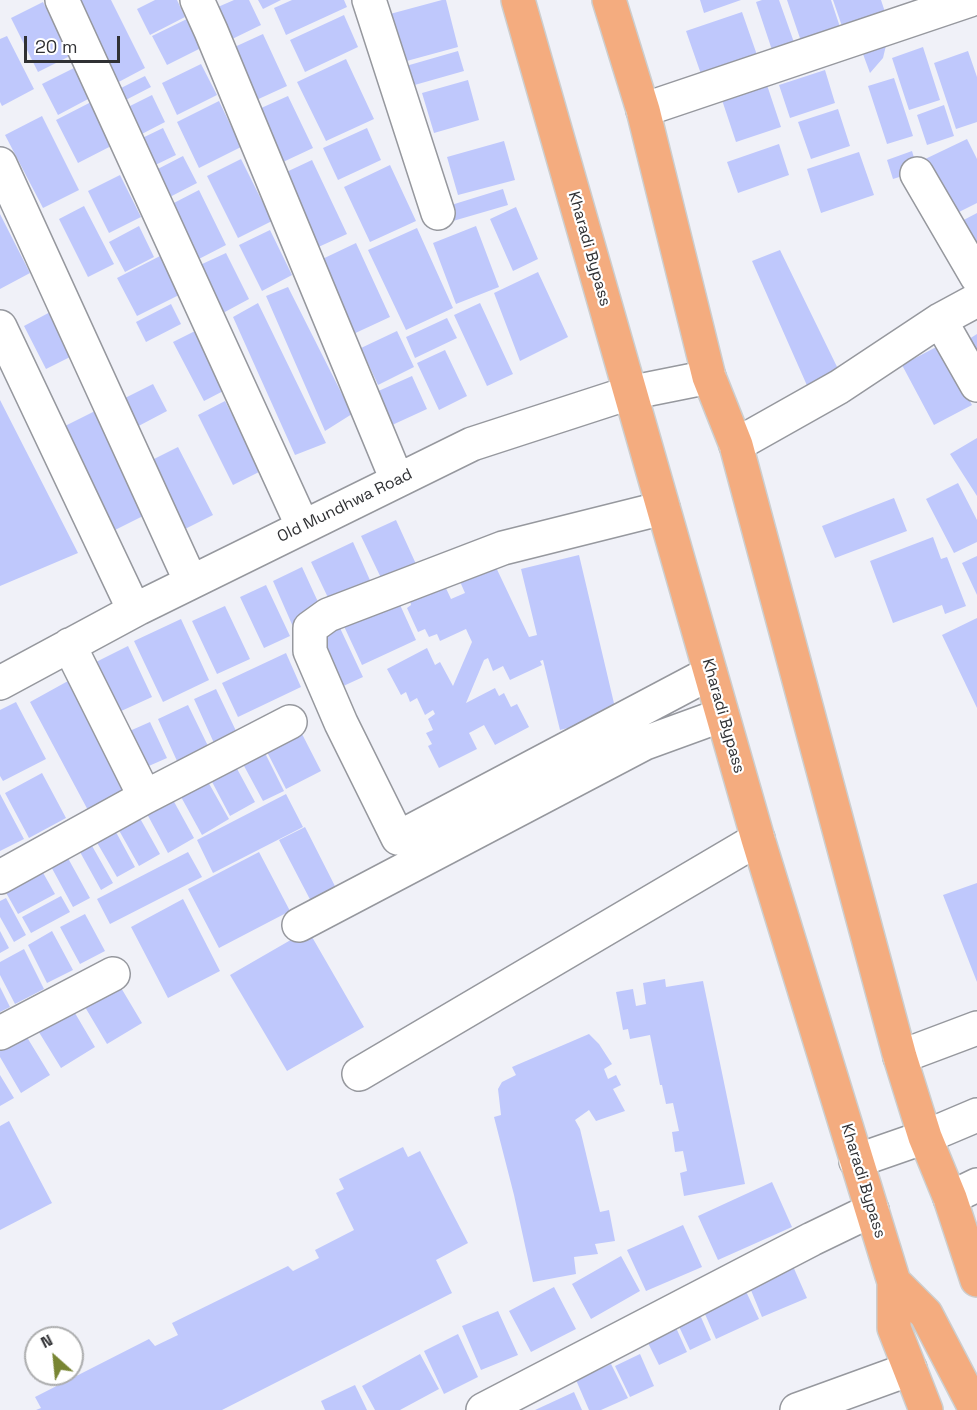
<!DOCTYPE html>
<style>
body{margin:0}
#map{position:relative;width:977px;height:1410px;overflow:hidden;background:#f0f1f8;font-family:"Space Grotesk",sans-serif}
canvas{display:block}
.north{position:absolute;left:24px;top:1326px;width:60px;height:60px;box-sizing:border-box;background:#fff;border:2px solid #acadae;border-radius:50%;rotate:333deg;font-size:16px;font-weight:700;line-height:24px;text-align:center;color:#303134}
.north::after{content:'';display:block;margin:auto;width:21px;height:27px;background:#788533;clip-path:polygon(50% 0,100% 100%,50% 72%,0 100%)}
.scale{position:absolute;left:24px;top:36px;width:96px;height:27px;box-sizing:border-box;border:3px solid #303134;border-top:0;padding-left:8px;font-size:18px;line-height:21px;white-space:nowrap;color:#303134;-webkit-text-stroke:4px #fff;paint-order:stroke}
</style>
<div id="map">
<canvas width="977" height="1410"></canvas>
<div class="north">N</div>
<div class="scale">20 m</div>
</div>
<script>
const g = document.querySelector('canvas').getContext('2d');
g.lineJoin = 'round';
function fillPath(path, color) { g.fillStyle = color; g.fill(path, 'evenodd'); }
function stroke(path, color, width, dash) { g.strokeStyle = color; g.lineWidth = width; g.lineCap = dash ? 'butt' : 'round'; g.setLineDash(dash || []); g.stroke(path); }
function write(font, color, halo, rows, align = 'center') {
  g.font = font + ' "Space Grotesk",sans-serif'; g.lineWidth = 4.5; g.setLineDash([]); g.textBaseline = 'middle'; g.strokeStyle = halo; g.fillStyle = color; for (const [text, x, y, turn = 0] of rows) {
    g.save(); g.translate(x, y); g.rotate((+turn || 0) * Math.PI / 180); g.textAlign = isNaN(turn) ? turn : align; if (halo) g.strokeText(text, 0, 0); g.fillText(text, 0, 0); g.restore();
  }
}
fillPath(new Path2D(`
 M78,0H111L145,68L113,85Z
 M155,0H177L185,17L150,35L137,9Z
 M234,0H249L261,25L226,42L211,10Z
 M258,0H281L263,9Z
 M292,0H344L347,7L286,35L274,8Z
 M442,0H446L458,47L403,62L390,14Z
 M700,0H741L704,13Z
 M762,0H779L796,48L774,56L756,2Z
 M787,0H831L842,33L803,47Z
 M833,0H881L889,24L846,38Z
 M43,2L70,56L38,72L11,18Z
 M742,12L757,55L701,74L686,31Z
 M344,15L358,47L305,72L290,40Z
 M193,16L207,45L167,65L152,36Z
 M263,34L287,86L252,102L228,50Z
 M7,36L34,89L2,106L0,102V39Z
 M888,37L883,58L870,73L860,46Z
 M923,47L940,100L909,110L892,58Z
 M458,51L464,71L411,86L406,66Z
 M968,51L977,77V122L956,129L934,63Z
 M346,59L374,119L326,141L297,82Z
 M201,64L217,95L177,115L162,83Z
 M74,68L90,98L58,115L42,84Z
 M825,70L835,103L790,118L779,85Z
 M145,76L151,87L116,105L111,93Z
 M894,78L913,136L887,144L868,86Z
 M765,79L781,127L736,142L720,94Z
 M468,80L479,120L434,133L422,93Z
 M152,95L165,122L138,136L124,109Z
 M288,96L313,148L283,162L259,109Z
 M95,100L117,143L78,163L56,120Z
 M219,101L241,147L199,168L177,122Z
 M944,105L954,136L927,145L917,115Z
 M838,109L850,146L811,159L798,122Z
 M42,116L79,190L43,208L5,135Z
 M163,128L176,155L147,169L134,142Z
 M367,128L381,160L338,180L323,148Z
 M967,139L977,159V203L949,217L921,161Z
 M504,141L515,180L458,195L447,157Z
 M779,144L789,175L738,193L727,162Z
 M912,151L918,171L893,179L887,160Z
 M859,152L874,195L821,213L807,169Z
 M183,156L197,183L164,200L150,173Z
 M241,159L272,221L238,238L207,176Z
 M312,160L347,234L314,249L280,175Z
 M390,165L416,221L370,242L344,187Z
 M120,175L141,217L109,233L88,191Z
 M503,189L508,205L453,221L448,206Z
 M199,190L226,245L197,260L170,205Z
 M84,206L114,264L88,277L59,219Z
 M516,207L538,259L513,271L490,219Z
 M977,213V266L956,224Z
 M0,214L30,273L0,289Z
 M139,226L154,257L125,272L109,242Z
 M476,226L499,287L456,304L433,243Z
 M417,228L453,308L406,330L368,250Z
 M270,230L292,275L262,291L239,245Z
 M356,243L390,317L349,336L314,263Z
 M780,250L841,375L809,390L752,261Z
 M226,253L249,299L223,313L200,265Z
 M160,256L179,295L137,316L117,278Z
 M538,272L568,337L520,361L494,293Z
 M288,287L352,414L325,431L266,296Z
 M258,303L326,443L295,455L233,317Z
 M480,303L513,374L487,386L454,315Z
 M171,304L181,324L146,342L136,322Z
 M54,310L76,354L46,369L24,326Z
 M447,318L457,338L415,358L406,337Z
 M199,329L229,388L204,401L173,342Z
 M397,331L414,367L378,385L361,348Z
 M977,334V352L969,339Z
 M940,345L972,405L934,425L902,365Z
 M445,350L467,396L439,410L417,363Z
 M412,376L427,409L390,426L374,393Z
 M153,384L167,411L131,430L117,402Z
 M0,400L78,553L0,586Z
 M225,401L261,471L233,485L198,415Z
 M97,410L149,513L115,530L63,427Z
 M977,438V496L950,454Z
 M178,447L213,515L179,532L144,464Z
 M958,483L977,520V542L954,553L926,499Z
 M894,498L907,531L835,558L822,526Z
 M396,520L416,564L382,580L361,536Z
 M933,537L941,559L947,557L966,606L945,614L942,605L893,623L870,561Z
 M353,542L373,587L332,606L311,562Z
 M579,555L617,716L560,730L543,660L540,661L542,665L510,680L503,666L493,671L488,658L484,660L466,703L495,688L499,696L504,693L511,707L517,704L529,727L495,745L484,725L469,733L477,749L439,768L428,746L432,744L426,733L433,730L428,719L435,714L433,710L425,715L417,698L410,702L406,692L401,695L387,669L427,648L435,665L440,662L453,686L472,642L466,629L440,641L437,634L429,637L425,629L418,632L407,608L411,605L410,600L444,584L451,599L465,593L458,577L493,561L529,637L537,635L521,569Z
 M977,556V595L962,563Z
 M302,567L324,615L294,629L273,581Z
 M266,585L290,636L264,648L240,597Z
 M396,596L416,640L362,665L342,622Z
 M225,606L250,659L217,674L192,621Z
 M977,618V708L942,635Z
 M181,619L209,680L163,702L134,641Z
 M340,628L363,677L339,688L316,639Z
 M128,646L152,697L119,712L96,662Z
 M286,653L301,687L238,717L222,683Z
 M68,681L128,793L90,814L30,702Z
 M216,689L237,733L214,743L194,699Z
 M16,702L46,759L3,781L0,776V710Z
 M188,705L208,746L177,761L158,719Z
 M150,722L167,758L142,769L125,733Z
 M302,734L321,771L286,789L267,752Z
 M265,753L284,791L263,801L243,764Z
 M235,765L255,802L230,816L210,778Z
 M42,773L66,818L29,838L5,793Z
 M207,780L229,819L202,835L180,795Z
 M0,794L24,839L0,851Z
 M286,794L303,827L213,873L197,840Z
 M172,798L194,838L168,853L146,812Z
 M137,813L160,854L139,866L116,825Z
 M111,823L135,867L117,877L92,834Z
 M305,827L340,896L315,909L279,840Z
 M87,837L113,883L101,890L75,843Z
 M64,851L90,898L73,907L48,861Z
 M188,852L202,877L110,924L97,899Z
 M259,852L290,911L219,948L188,889Z
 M37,862L55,894L18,914L0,882Z
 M977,883V982L943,895Z
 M61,896L70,912L31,933L22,917Z
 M6,898L26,935L14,942L0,917V901Z
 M183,899L220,971L168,998L131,927Z
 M85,914L105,951L80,964L60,927Z
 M308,930L364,1027L287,1071L230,975Z
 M0,931L9,948L0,953Z
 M52,931L73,970L47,983L28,945Z
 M24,949L44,989L15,1004L0,975V962Z
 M665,979L666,987L703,981L745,1184L684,1196L680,1173L687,1171L683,1151L675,1152L672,1132L679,1131L673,1103L666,1104L662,1085H660L650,1035L630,1039L628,1029L623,1030L616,992L633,989L636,1006L646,1004L643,983Z
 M117,981L142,1023L107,1044L82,1002Z
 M0,987L10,1007L0,1012Z
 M72,1008L95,1047L61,1068L37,1029Z
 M25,1034L50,1075L21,1093L0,1057V1049Z
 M589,1034L599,1044L612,1064L604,1069L608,1079L616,1075L621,1085L613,1089L625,1111L596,1121L589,1110L575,1120L580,1129L600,1212L609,1210L615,1241L595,1244L598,1254L574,1257L576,1274L533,1282L514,1195L494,1117L501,1115L498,1089L502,1082L516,1075L512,1067Z
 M0,1075L14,1098L0,1106Z
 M9,1121L52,1203L0,1230V1126Z
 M403,1147L408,1157L420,1151L468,1243L436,1260L452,1293L222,1410H36L41,1408L35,1397L149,1339L155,1346L178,1335L172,1323L288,1266L293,1271L319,1258L315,1250L354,1230L336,1193L344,1189L339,1179Z
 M772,1182L792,1227L718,1260L698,1216Z
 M683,1225L702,1267L646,1291L627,1250Z
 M621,1256L640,1291L591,1319L572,1284Z
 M792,1264L807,1298L762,1317L748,1283Z
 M743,1285L759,1319L716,1339L701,1305Z
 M554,1287L576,1329L531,1352L509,1311Z
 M697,1308L711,1340L690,1350L675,1318Z
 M498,1311L518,1355L481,1370L462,1326Z
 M673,1321L687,1352L659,1365L644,1335Z
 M458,1334L478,1377L444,1394L424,1351Z
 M420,1354L439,1389L400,1410H375L362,1386Z
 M640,1354L654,1386L630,1397L615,1366Z
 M611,1364L628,1398L601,1410H589L576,1380Z
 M355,1385L367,1410H325L321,1401Z
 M574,1392L582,1410H535Z`), '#bfc8fc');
const minor = new Path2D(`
 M62,0L303,527
 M197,0L211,31L397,480
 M369,0L438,213
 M643,110L970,0
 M0,164L191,582
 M917,174L977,277
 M940,320L977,385
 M0,327L134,610
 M736,445L839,387L940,320L977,300
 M663,508L503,548L328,615L310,628V651L341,723L398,838L710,673
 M69,645L145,797
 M0,683L139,608L472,444L629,393L709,377
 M0,877L145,797L290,722
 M299,925L645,743L722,715
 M0,1033L113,974
 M900,1057L977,1028
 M359,1074L758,839
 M856,1161L925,1137L977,1115
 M950,1198L977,1185
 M483,1410L812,1239L872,1210
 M797,1410L910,1369`);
const highway = new Path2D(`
 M518,0L758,839L894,1282L926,1314L976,1410
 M609,0L643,110L709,377L736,445L900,1057L925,1137L950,1198L977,1280
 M894,1282V1328L926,1410`);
stroke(minor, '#96989e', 36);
stroke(highway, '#cdcece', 36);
stroke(minor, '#fff', 33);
stroke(highway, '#f4ac7f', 33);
write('16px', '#303134', '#fff', [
 ["Kharadi Bypass",589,249,74],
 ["Old Mundhwa Road",345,506,-26],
 ["Kharadi Bypass",723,716,74],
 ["Kharadi Bypass",863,1181,73]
]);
</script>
